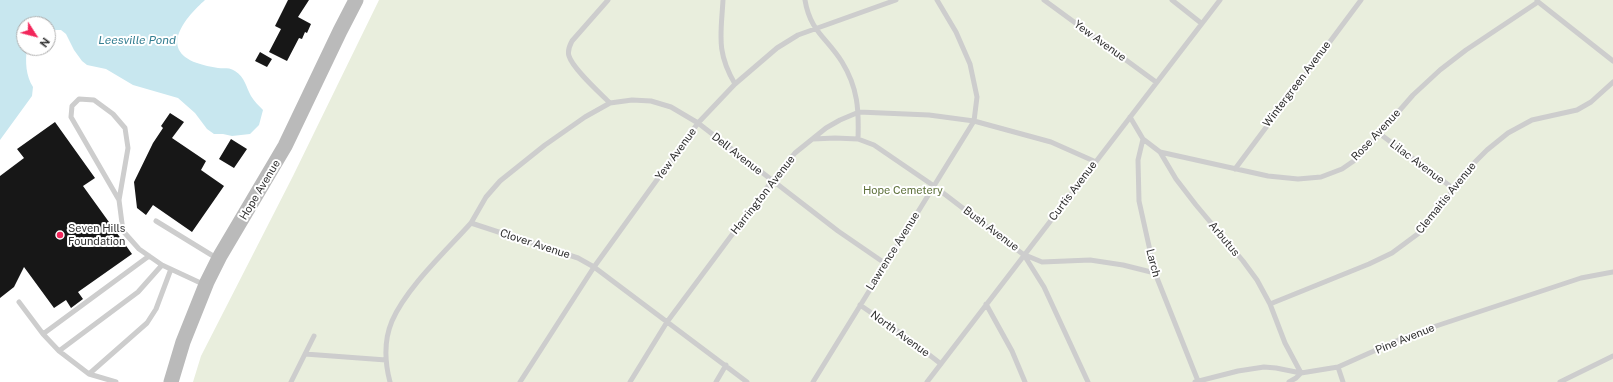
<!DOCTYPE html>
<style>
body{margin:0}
#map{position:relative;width:1613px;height:382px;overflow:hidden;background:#fff;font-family:"Public Sans",sans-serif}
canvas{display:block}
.north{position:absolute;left:16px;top:16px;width:40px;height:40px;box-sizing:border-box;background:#fff;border:1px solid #acacac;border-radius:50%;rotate:126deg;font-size:11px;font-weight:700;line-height:16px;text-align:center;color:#303030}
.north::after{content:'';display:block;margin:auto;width:14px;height:18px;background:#f2275b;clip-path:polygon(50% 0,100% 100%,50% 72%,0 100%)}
</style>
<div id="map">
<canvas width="1613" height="382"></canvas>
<div class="north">N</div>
</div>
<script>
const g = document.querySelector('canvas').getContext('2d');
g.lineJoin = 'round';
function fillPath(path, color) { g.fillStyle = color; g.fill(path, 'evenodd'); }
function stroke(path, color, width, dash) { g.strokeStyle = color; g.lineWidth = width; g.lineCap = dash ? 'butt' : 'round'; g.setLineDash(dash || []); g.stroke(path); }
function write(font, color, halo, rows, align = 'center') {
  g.font = font + ' "Public Sans",sans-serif'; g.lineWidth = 4; g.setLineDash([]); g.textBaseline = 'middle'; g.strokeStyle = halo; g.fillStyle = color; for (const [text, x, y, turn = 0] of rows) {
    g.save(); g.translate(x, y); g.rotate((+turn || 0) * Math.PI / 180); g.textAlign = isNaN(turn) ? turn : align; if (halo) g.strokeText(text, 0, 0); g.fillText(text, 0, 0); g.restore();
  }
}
fillPath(new Path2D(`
 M379,0H1613V382H193L201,356L293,176Z`), '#e9eedd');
fillPath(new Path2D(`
 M0,0H205C186,17 158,49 197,63C203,65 211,67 218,68C224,69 229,67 235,71C245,77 246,87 251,96C254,101 259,106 263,110L259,125L250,134L232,136L223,134H214L207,129L195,113L178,98L133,85L106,69L87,65L82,61L74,50L66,34L61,30H48V24H24V48H27C25,62 26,76 33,87L32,96L0,140Z`), '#c8e7ef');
fillPath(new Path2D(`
 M288,0H309L298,17L311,24L307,33L305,32L302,39L299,38L287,61L269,52L281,29L275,26Z
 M260,52L272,59L267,67L255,61Z
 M170,113L184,122L172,138L206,161L201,170L224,186L192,232L153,205L146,215L137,208L134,182L153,143L163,128L161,126Z
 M55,122L95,178L83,186L132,254L78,292L83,299L71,308L66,300L54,308L24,267L14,287L0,298V176L24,158L17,149Z
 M231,139L247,149L234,168L219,159Z`), '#171717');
stroke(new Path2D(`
 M608,0L572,41C570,45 567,50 569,56C573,69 600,93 610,103
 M723,0C721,35 716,52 735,84
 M805,0C810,31 827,38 842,62C858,88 859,110 858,139
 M1044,0L1156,82
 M1172,0L1201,23
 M1537,1L1613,61
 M1130,117L1143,139L1160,152L1176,179L1196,205L1243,261L1257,280L1270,304L1285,343L1301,373L1296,378L1289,382
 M1380,134L1454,189
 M813,139L835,138L858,139L874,145L934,186L1024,255L1044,287L1088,382
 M1143,139L1138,160L1139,201L1155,273L1198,381
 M1160,152L1268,176L1298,179L1321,177L1342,169L1358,158L1413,95L1440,70L1466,50L1538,2
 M1235,169L1361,0
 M119,200L71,117L72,106L79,99L94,100L113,114L125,128L128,148L119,200L123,231L139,249L162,265L205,285
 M156,221L218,259
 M471,223L486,197L500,181L545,145L585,117L610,103L632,100L651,101L671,107L698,123L838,231L886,264
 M1025,255L1042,262L1090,260L1123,265L1155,273
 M19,302L43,334L59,351L89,374
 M986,304L1012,351L1025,382
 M1270,304L1369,264L1392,253L1419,233L1436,214L1467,170L1487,150L1508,133L1532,120L1577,110L1591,102L1613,82
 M860,305L905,336L941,364
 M43,334L149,256
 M59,351L138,292L162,265
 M305,354L386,360
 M1338,367L1343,382
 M116,382L89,374L147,323L156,309L171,269
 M291,382L314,336
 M390,382C385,363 384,340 392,321C407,287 446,251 471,223L578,258L594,267L747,382
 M520,382L594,267L698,123L735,84L777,48L798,35L896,0
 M630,382L667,322L772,181L795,153L826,128L840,120L859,112L929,115L974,121L1051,142L1096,162
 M716,382L726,365
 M813,382L974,121L977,97L970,64L956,32L937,0
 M927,382L1220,0
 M1195,382L1238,371L1264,367L1276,368L1301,373L1338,367L1412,334L1581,278L1613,272
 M1560,382L1613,356`), '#cdcdcd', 5);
stroke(new Path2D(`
 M171,382L183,342L207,282L220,256L285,146L340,31L356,0`), '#bababa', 15);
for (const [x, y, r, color] of [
 [60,235,4,"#f2275b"]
]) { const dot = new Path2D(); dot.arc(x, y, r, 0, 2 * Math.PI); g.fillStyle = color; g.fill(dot); stroke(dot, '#fff', 1.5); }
write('11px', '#303030', '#fff', [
 ["Yew Avenue",1100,41,36],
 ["Wintergreen Avenue",1297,84,-53],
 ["Rose Avenue",1376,135,-47],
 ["Yew Avenue",676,154,-54],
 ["Dell Avenue",737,154,38],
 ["Lilac Avenue",1417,162,37],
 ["Hope Avenue",260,190,-59],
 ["Curtis Avenue",1073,191,-53],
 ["Harrington Avenue",763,195,-52],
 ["Clemaitis Avenue",1446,198,-51],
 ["Bush Avenue",991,229,37],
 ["Arbutus",1224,239,50],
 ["Clover Avenue",535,244,18],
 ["Lawrence Avenue",893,251,-58],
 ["Larch",1153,263,76],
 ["North Avenue",900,334,36],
 ["Pine Avenue",1405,339,-22]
]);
write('11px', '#5d703a', '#fff', [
 ["Hope Cemetery",903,191]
]);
write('11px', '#303030', '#fff', [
 ["Seven Hills",68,229],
 ["Foundation",68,242]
], 'left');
write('italic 12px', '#357f92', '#fff', [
 ["Leesville Pond",137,40]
]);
</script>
